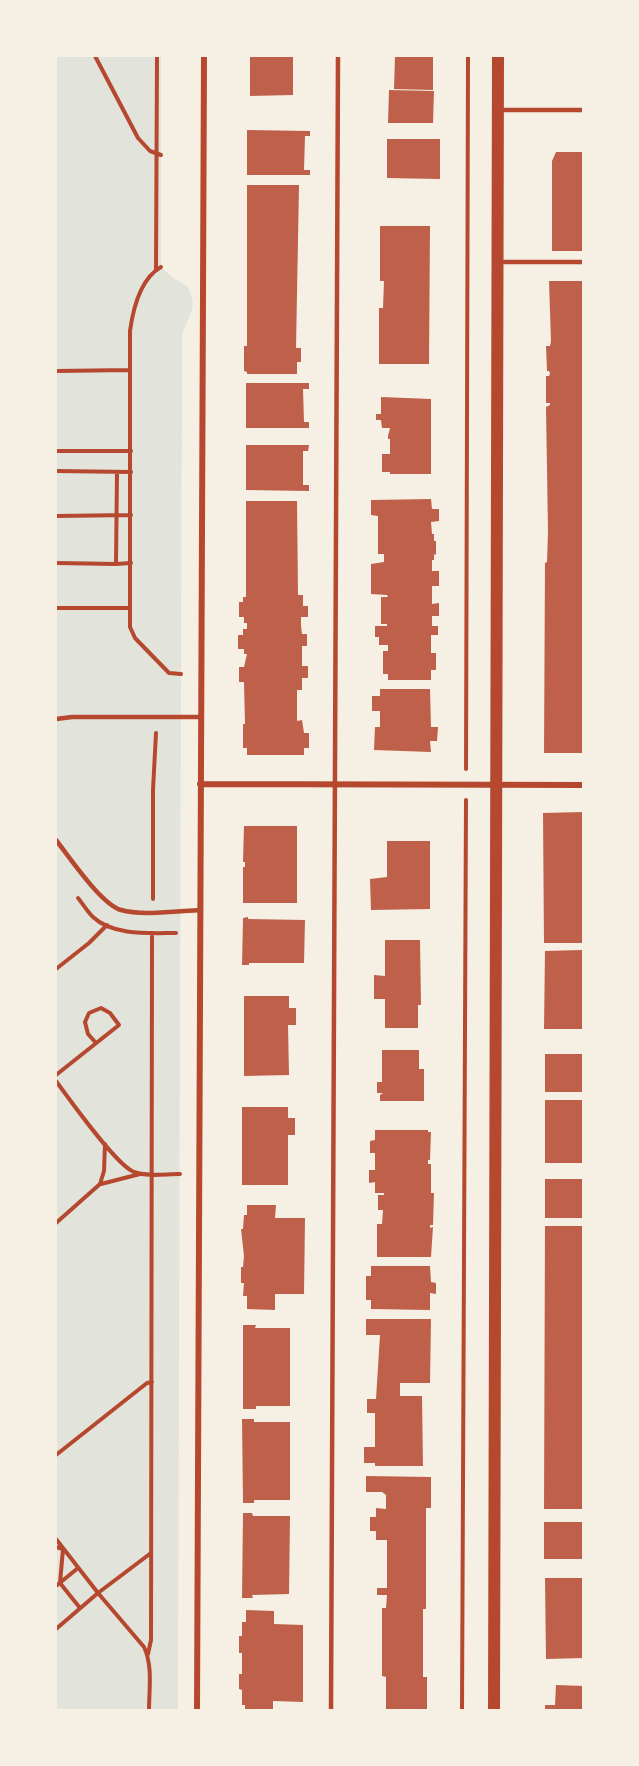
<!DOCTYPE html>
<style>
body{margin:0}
#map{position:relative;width:639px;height:1766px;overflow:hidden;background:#f6efe4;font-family:"Public Sans",sans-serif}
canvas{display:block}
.frame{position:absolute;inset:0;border:57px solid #f6efe4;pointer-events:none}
</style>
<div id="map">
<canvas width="639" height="1766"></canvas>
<div class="frame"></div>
</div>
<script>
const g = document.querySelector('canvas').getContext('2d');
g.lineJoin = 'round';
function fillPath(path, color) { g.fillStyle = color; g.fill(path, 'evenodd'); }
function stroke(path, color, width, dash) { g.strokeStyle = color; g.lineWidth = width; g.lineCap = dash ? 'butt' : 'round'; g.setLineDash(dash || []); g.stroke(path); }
fillPath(new Path2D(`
 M56,56H161V267L172,277L187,286C202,310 183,319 182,339L178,1710H56Z`), '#e2e4dc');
fillPath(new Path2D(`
 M250,56H293V95L250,96Z
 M395,56H433V90L394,89Z
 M389,90L434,91L433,123H388Z
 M247,130L310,131V136H305L304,170H310V175H247Z
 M387,139H440V179L387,178Z
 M556,152H584V251H552V161Z
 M247,185H299L296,348H301V362H297V374H247V372L244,371V346H247Z
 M380,226H430L429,364H379V308H383L384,281H380Z
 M549,281H584V753H544L545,563L547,562L548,532L546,407L550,405V403H546V376H549L550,373L549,371H547L546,346H550L551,341Z
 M246,383H309V389H303L304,422H309V428H246Z
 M381,397L431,399V474H390V472H382V454H390V439H388V436L390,428H382L381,420H376V414H381Z
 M246,445H309L308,451H303V485H309V491L246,490Z
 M431,499L432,509H439V521L431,522L432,534H434V541H436V555L434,554V560H432V571H439V586H432V604L439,603V616H432V626H438V635H431V653H436V670H431V680H388V674H383V651H388V645H379V637H375V626H387V624H381V597H388L387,595L371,594V564L384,562V554H378V516L371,515V500Z
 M246,501H297L298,595H303V606H308V617H301V626L302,634H307V646H302V666H308V678H302V690H297V721L302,720L304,733H309V748H304V755H247V748H243V724H245L244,682H239V667H244L247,654H244V649H238V635H243V629H247V623H244V617H239V602H243V597H246Z
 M380,689H430L431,727H438L437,741H430L431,752L374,750L375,727H380V711H372V696H380Z
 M584,812V943H544L543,813Z
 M244,826H297V903H243V867H245V862H243Z
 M387,841H430V909L371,910L370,879L387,877Z
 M248,917V919L305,920L304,963H249V965H242L243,918Z
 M385,940H420L421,1005H418V1028H385V999H374V975L385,976Z
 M582,950L583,1029H544L545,951Z
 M244,996H289V1008H296V1025H288L289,1075L244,1076Z
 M382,1050H419V1069H424V1101H380V1095L383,1093H377V1082H382Z
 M545,1054H584V1092H545Z
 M545,1100H584V1163H545Z
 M242,1107H288V1118H295V1135H288V1185H242Z
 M375,1130H428V1132H431L430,1160H428V1164H431V1193H434L433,1225H430V1228L433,1227L431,1257H377V1224H382L383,1210H378V1195H384V1193H375V1182L369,1183V1170H375V1153H370V1141L375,1140Z
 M545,1179H584V1218H545Z
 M247,1205H276L275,1218H305L304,1294H275V1310L247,1309V1296H243L244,1283H241V1267H243L244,1256L241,1229H243L244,1215H247Z
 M545,1226H584V1509H544Z
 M371,1266H430L431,1282L436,1283V1294L430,1293V1310L371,1309V1300H366V1276H371Z
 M366,1319H431L430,1383H400V1396H422L423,1466H375V1463H364V1447H375V1413H367V1399H376L380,1335H366Z
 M243,1325H256L255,1328H290V1406H256V1409H243Z
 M242,1419H254V1422H290V1500H254V1503H243Z
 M366,1476L431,1477V1508H426V1609H423V1677H427V1710H386V1677L382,1676V1608H386L387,1595H377V1588H387V1540H376V1531H370V1517H376V1508L386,1509V1495L382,1492H366Z
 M243,1513H252L253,1516H290L289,1594L252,1595L253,1598H242Z
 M544,1522H584V1559H544Z
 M545,1578H584V1658L546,1659Z
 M246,1610L274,1611V1624L303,1625V1702L273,1701V1710H245V1705H242V1690L239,1689V1674H242V1653H239V1636H242V1622H246Z
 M556,1685L584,1686V1710H545V1705H555Z`), '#bf614a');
stroke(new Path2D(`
 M95,56L138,138L150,151L161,155
 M161,267C140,279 133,309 130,331V627L135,638L169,673L181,674
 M156,270L157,56
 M56,371L130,370
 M56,451H131
 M56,471L131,472
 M56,516L131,515
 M56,563L116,564L117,472
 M116,564L131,563
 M56,608H130
 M466,769L468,56
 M78,898C83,904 87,911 93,917C113,936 150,933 176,933
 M153,899V790L156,733
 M56,969L89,943L107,925
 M56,1075L119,1025L110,1013L101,1008L89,1013L85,1022L88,1034L96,1043
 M56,1081C70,1100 116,1165 134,1172C148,1177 165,1174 180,1174
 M101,1184L140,1174
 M56,1223L100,1184L104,1171L105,1144
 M56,1455L147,1383L152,1382
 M56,1539L98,1593L151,1553
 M56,1547L63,1549L60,1583L80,1608
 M56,1586L78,1568
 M56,1629L98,1593L144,1647C153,1666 149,1690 149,1710
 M148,1654L151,1640L152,933
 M462,1710L466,800`), '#b5482f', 4);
stroke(new Path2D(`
 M499,110H584
 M498,262H584
 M56,719L72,717H200
 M56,840C70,858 101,904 121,910C141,916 179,911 200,910
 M331,1710L338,56`), '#b5482f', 4.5);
stroke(new Path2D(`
 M200,784L584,785
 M197,1710C201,1159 200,607 204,56`), '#b5482f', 6);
stroke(new Path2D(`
 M494,1710L498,56`), '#b5482f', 12);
</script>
